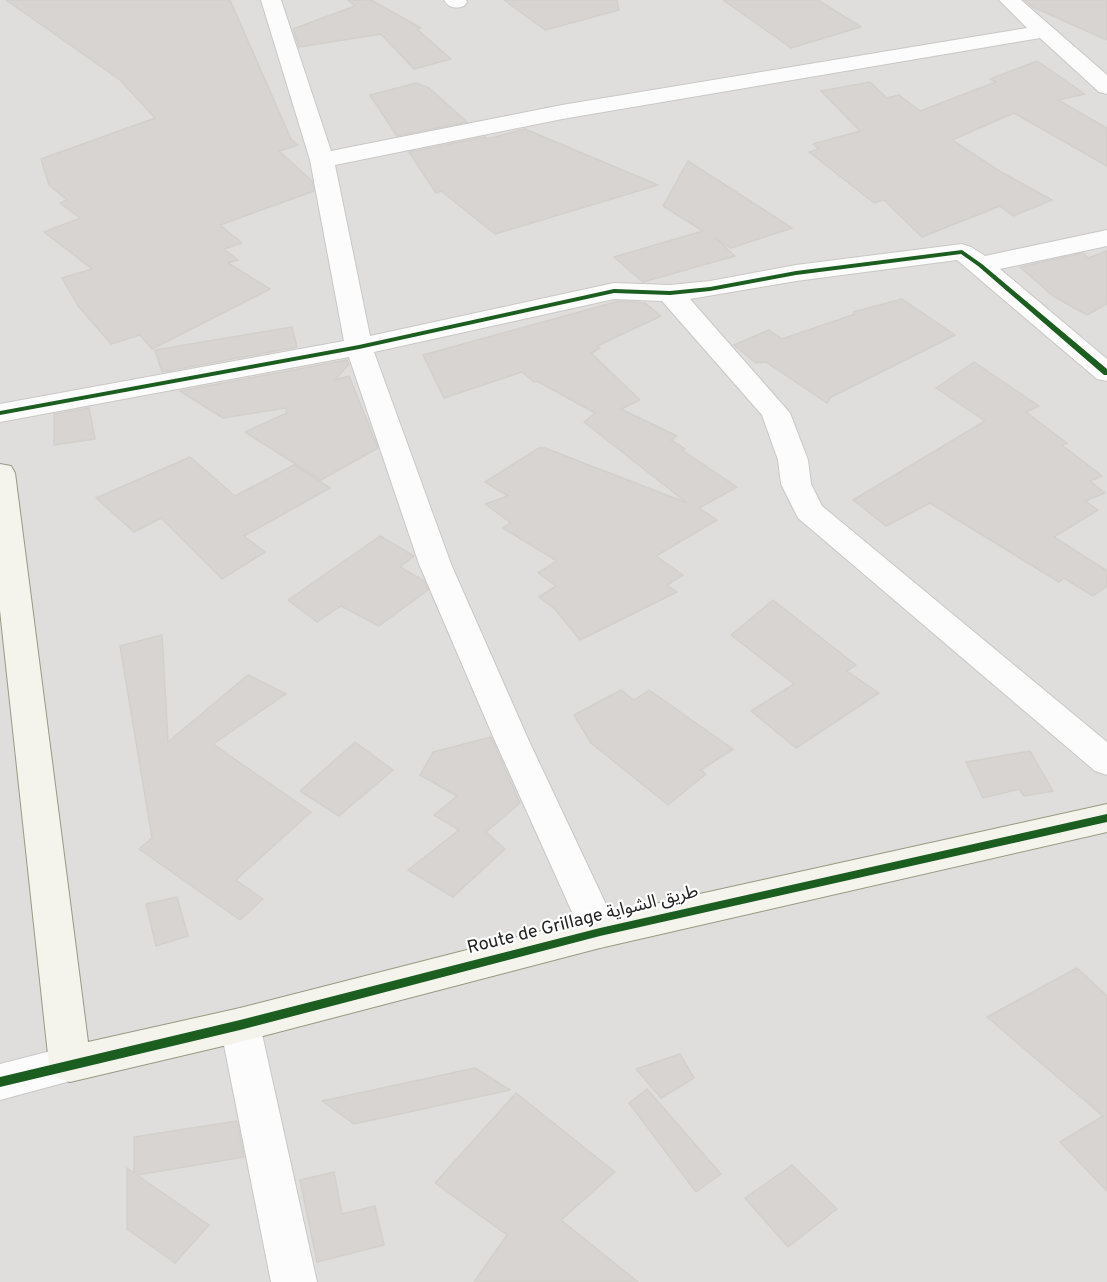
<!DOCTYPE html>
<meta charset="utf-8">
<style>
body{margin:0}
canvas{display:block;background:#f0eeeb}
</style>
<canvas width="1107" height="1282"></canvas>
<script>
const g = document.querySelector('canvas').getContext('2d');
g.lineJoin = 'round';
function fillPath(path, color) { g.fillStyle = color; g.fill(path, 'evenodd'); }
function stroke(path, color, width, dash) { g.strokeStyle = color; g.lineWidth = width; g.lineCap = dash ? 'butt' : 'round'; g.setLineDash(dash || []); g.stroke(path); }
function write(font, color, halo, rows, align = 'center') {
  g.font = font + ' Overpass,"Noto Sans Arabic",sans-serif'; g.lineWidth = 4.5; g.setLineDash([]); g.textBaseline = 'middle'; g.strokeStyle = halo; g.fillStyle = color; for (const [text, x, y, turn = 0] of rows) {
    g.save(); g.translate(x, y); g.rotate((+turn || 0) * Math.PI / 180); g.textAlign = isNaN(turn) ? turn : align; if (halo) g.strokeText(text, 0, 0); g.fillText(text, 0, 0); g.restore();
  }
}
fillPath(new Path2D(`
 M0,0H1107V1282H0Z`), '#dfdedc');
const building = new Path2D(`
 M6,0H230L291,139L298,145L279,151L312,181L314,191L220,225L242,243L224,249L238,260L228,263L270,289L152,349L140,335L111,344L78,306L62,278L92,269L44,232L80,218L60,203L67,200L49,185L41,159L155,118L120,80Z
 M348,0H371L421,28L417,29L451,59L414,69L381,34L299,47L293,29L355,6Z
 M504,0H617L619,10L545,30Z
 M723,0H818L861,27L791,48Z
 M1024,0H1107V40L1033,7Z
 M1037,61L1085,94L1058,100L1107,128V166L1014,113L952,140L1001,172L1052,200L1013,216L1000,206L922,237L884,200L874,203L809,152L819,149L813,144L860,131L821,91L870,82L887,98L899,95L920,111L996,82L990,79Z
 M416,83L429,88L467,122L397,136L370,95Z
 M525,129L658,185L495,234L441,191L436,193L409,152L485,137L487,139Z
 M688,161L792,228L731,248L716,239L735,256L643,282L614,257L703,231L663,206Z
 M1107,251V304L1087,315L1053,296L1020,267L1083,253L1088,258Z
 M902,299L955,335L831,397L827,403L766,362L756,363L734,345L769,330L782,339L855,314L853,312Z
 M619,301L645,303L661,316L597,346L600,348L591,353L640,400L621,409L677,436L671,440L685,449L682,450L737,487L699,508L717,520L656,556L683,575L667,585L677,592L580,640L555,609L539,597L556,586L538,573L557,561L503,528L511,523L485,504L508,496L485,482L539,448H545L687,503L584,422L595,413L537,381L534,382L522,372L444,398L423,355Z
 M292,327L297,347L162,372L155,350Z
 M347,360L349,364L335,380L349,376L378,448L321,480L245,432L287,413L286,408L223,418L180,391Z
 M974,362L1039,406L1026,412L1067,443L1062,445L1102,476L1090,481L1105,493L1085,501L1098,510L1054,537L1107,571V586L1093,596L1064,578L1059,582L930,503L886,526L853,500L985,421L936,388Z
 M89,408L95,439L54,445V414Z
 M190,457L235,496L294,465L330,488L244,536L265,552L222,579L161,518L134,532L96,498Z
 M380,536L414,556L400,567L424,581L428,590L379,626L341,606L317,622L288,600Z
 M773,600L856,665L847,671L879,693L796,748L751,711L794,684L731,635Z
 M162,635L168,742L248,675L286,694L213,744L311,812L236,880L263,899L240,920L139,849L152,838L120,646Z
 M621,690L634,700L649,690L733,749L701,770L706,774L668,805L591,743L574,715Z
 M491,737L520,803L486,832L505,849L453,897L408,870L459,830L434,815L457,796L420,775L433,752Z
 M355,742L393,770L339,816L300,791Z
 M1030,751L1053,791L1024,796L1019,789L983,798L966,762Z
 M177,897L188,936L156,946L146,904Z
 M1077,968L1107,996V1191L1060,1142L1103,1116L987,1017Z
 M680,1054L694,1078L661,1098L636,1069Z
 M475,1068L510,1090L354,1124L322,1101Z
 M647,1089L721,1174L696,1192L629,1103Z
 M516,1093L615,1172L561,1220L638,1282H474L507,1235L435,1183Z
 M237,1121L244,1157L137,1175L209,1225L175,1263L127,1229V1168L134,1173V1137Z
 M792,1165L837,1209L788,1247L745,1198Z
 M334,1172L342,1214L375,1206L384,1245L317,1262L300,1180Z`);
fillPath(building, '#d7d4d2');
stroke(building, '#d3d0cc', 1.5);
const street = new Path2D(`
 M261,0H281L331,151L562,105L1027,28L999,0H1021L1107,75V94L1099,92L1040,38L562,119L335,165L370,336L614,283L670,285L710,281L796,265L962,244L971,247L985,256L1107,230V246L1000,269L1107,359V381L1097,379L957,260L796,281L690,299L790,413L808,460L811,484L822,506L1107,742V775L1095,771L798,518L781,484L778,460L762,415L662,301L614,299L374,352L451,564L529,741L619,932L614,943L600,948L586,943L581,932L495,741L419,564L349,357L0,422V404L344,341L310,160Z
 M444,0H466L467,2L464,6C455,9 449,8 444,0Z
 M240,1008L254,1013L260,1025L317,1282H271L220,1025L226,1013Z
 M70,1046L85,1051L91,1064L85,1077L0,1100V1064Z`);
const secondary = new Path2D(`
 M0,464L11,466L15,473L88,1042L240,1008L600,916L1107,804V832L600,948L240,1042L70,1082L55,1077L49,1064L0,610Z`);
stroke(street, '#c9c8c7', 2);
stroke(secondary, '#999a82', 2);
fillPath(street, '#fdfcfc');
fillPath(secondary, '#f4f4ed');
fillPath(new Path2D(`
 M962,250L982,264L1107,369V375H1104L978,266L961,254L796,275L710,291L670,295L614,293L359,349L0,415V411L359,345L614,289L670,291L710,287L796,271Z
 M1107,814V822L600,936L240,1030L0,1087V1077L240,1020L600,928Z`), '#1b5e20');
write('18px', '#222', '#fff', [
 ["Route de Grillage طريق الشواية",583,921,-14]
]);
</script>
